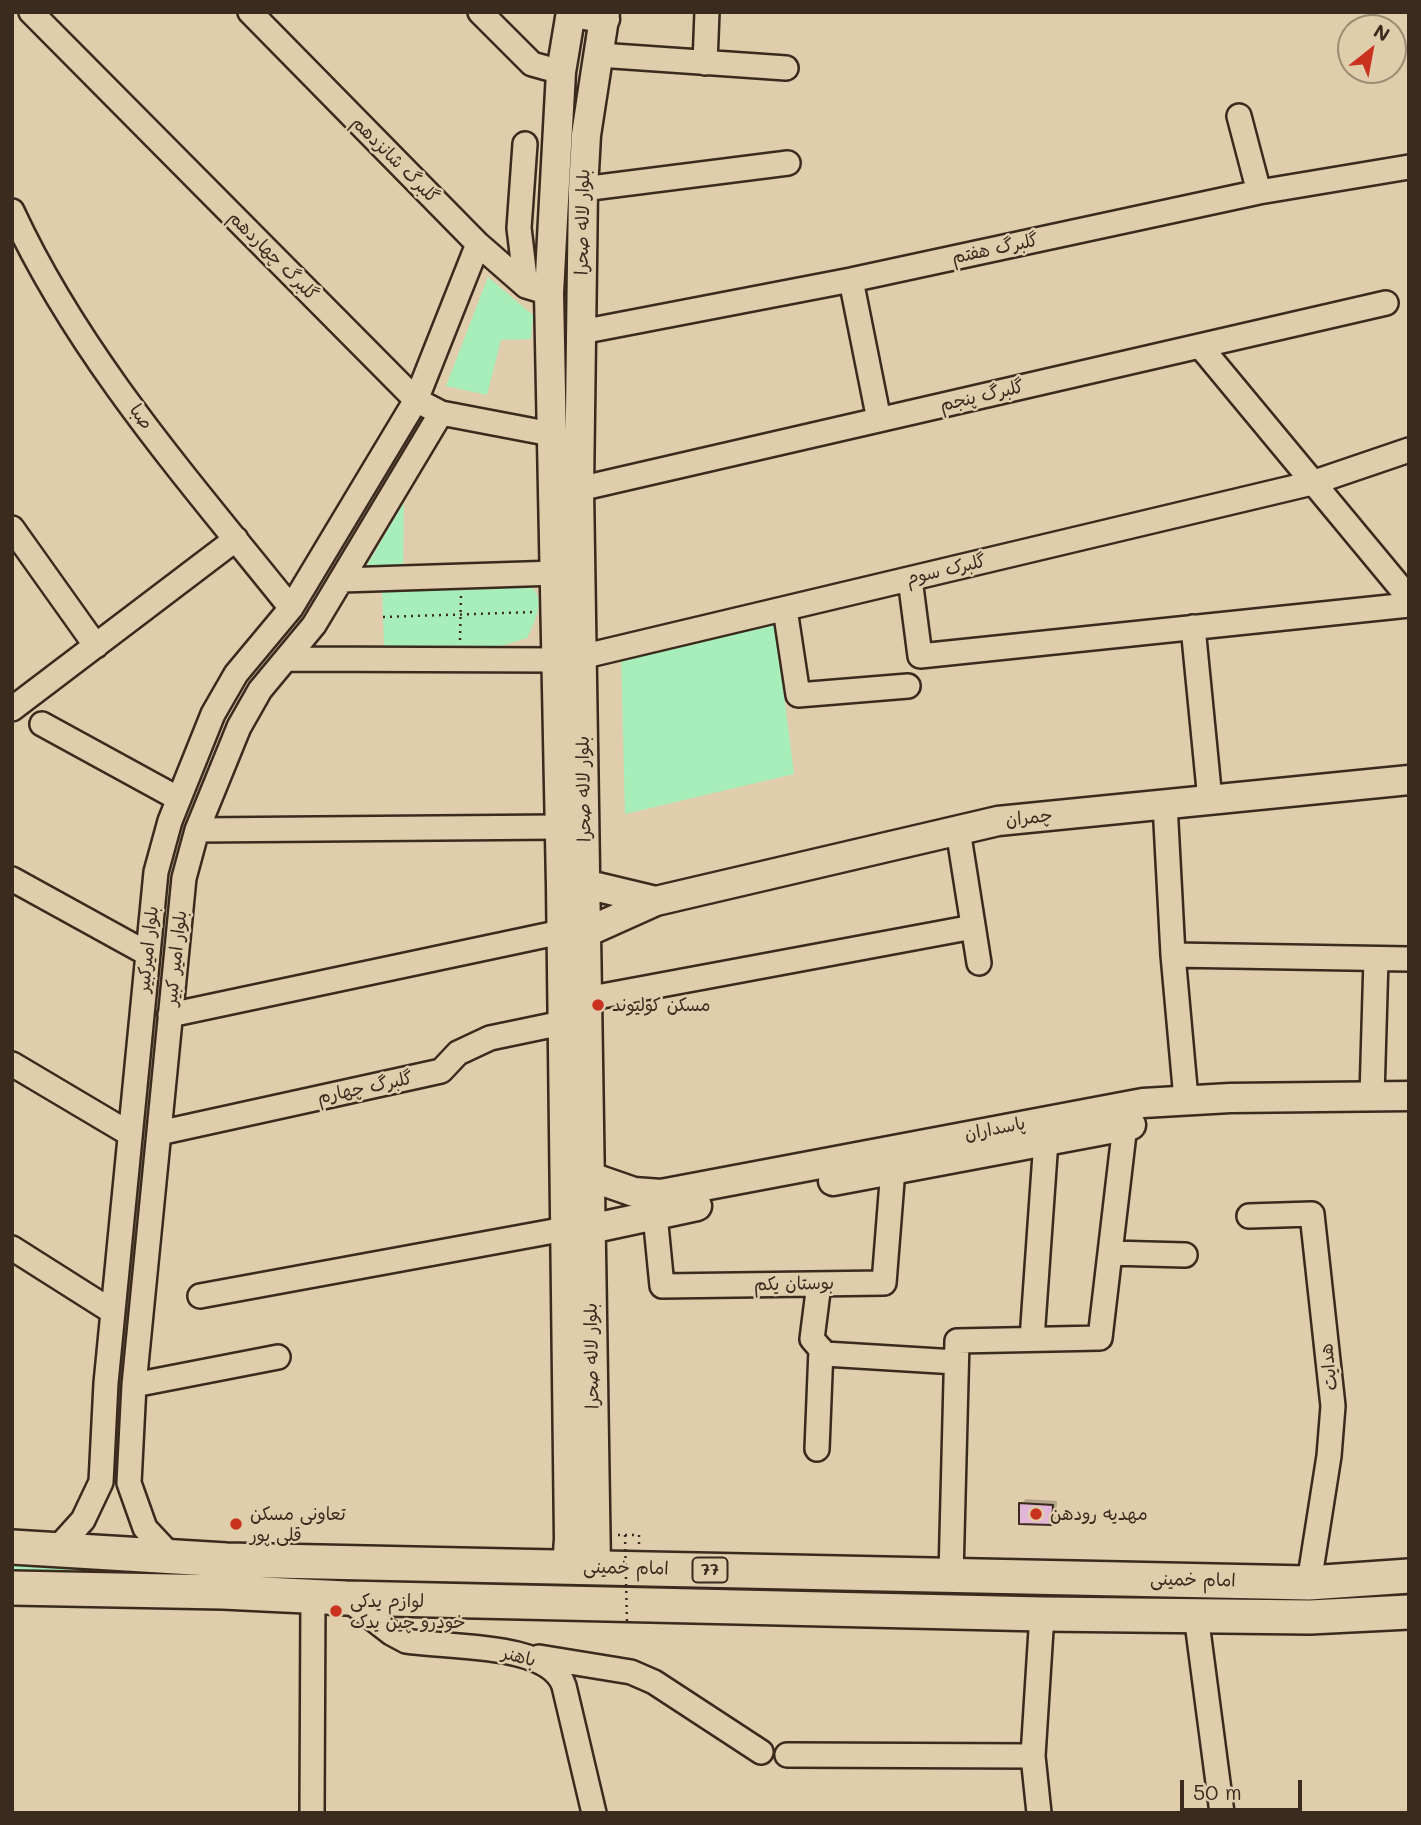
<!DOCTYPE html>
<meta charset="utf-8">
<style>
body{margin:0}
#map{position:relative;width:1421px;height:1825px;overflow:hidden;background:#dfcdab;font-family:Mali,sans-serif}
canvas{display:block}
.frame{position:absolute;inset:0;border:14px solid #3b2a1e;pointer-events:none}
.north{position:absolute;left:1337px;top:14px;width:70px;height:70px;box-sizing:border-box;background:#dfcdab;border:2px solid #9d8c73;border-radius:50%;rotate:31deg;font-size:19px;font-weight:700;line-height:28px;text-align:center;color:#3b2a1e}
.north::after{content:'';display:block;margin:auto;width:24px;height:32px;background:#c8321e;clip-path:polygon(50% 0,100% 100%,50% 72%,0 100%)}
.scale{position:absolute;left:1180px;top:1780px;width:122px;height:32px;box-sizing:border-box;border:4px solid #3b2a1e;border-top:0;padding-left:9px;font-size:21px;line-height:24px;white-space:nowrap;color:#3b2a1e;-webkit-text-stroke:5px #dfcdab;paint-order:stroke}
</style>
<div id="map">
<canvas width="1421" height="1825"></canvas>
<div class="frame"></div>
<div class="north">N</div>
<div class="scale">50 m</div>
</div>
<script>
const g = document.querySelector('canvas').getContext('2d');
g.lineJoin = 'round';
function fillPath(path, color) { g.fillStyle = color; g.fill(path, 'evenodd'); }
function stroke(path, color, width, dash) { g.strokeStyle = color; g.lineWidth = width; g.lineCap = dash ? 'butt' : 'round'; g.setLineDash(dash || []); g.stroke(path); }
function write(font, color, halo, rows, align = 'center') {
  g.font = font + ' Mali,"Playpen Sans Arabic",sans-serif'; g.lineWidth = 5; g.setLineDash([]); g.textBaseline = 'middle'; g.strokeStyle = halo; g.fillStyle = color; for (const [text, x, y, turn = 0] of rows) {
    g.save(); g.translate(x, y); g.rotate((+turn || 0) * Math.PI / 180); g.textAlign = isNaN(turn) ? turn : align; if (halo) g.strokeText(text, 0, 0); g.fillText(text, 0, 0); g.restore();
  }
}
fillPath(new Path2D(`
 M488,277L533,315L531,339L501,340L487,395L446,386Z
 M404,502L403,570L363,572Z
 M512,581C517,582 525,583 529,585C548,597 534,624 527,638L498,647L384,646L382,587Z
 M775,624L794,774L625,814L621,653Z
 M12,1555L193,1567L194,1580L12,1572Z`), '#a8eebb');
fillPath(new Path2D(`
 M1026,1499L1057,1501L1056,1519L1051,1523L1021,1504Z`), '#0003');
const building = new Path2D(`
 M1019,1503L1053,1505L1052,1525L1019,1524Z`);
fillPath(building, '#e3b5d8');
stroke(building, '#3b2a1e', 2);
const minor = new Path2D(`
 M31,12L416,400L441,413L551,434
 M250,12L478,244L526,286L549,293
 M480,12L532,64L561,72
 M599,55L786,68
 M705,63L707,12
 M1239,116L1259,192
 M525,144L519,228L526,286
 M583,189L788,163
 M12,211C80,358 191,483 291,608
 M851,280L879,420
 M581,332L851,280L1259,192L1409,167
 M1200,346L1409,598
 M579,489L1386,303
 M12,528L96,646
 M910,579L920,656L1409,605
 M342,580L556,573
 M785,609L798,695L908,686
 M1193,627L1210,800
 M287,659L557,660L581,657L1312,483L1409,450
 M12,709L236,539
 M42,724L179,799
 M1165,804L1173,955L1186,1099
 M197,830L559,827
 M958,830L979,963
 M12,879L148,954
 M1173,955L1409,959
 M586,999L973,927
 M170,1015L561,932
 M12,1064L130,1134
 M1372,1096L1376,959
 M159,1133L441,1071L458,1053L490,1038L562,1023
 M655,1215L662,1286L884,1283L893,1169
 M1249,1216L1312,1214L1333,1406L1329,1456L1309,1583
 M12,1248L113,1312
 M1110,1253L1185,1255
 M819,1284L812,1339L825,1354L956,1362
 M200,1296L565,1229H583
 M1032,1339L1046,1140
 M134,1385L278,1357
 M817,1449L821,1349
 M55,1551L83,1520L101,1482L106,1383L156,872L170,821L213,714L236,674L291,608L416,400L478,244
 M173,1558L145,1528L129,1483L134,1385L184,878L197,830L239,727L260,690L314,625L441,413
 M951,1575L957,1341L1100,1338L1125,1125
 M346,1598L391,1633L406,1641C446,1648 550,1642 564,1686L594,1813
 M1196,1615L1222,1813
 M539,1657L631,1672L654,1682L761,1752
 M787,1755L1033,1756
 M312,1813L313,1595
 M1039,1813L1033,1756L1042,1614`);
const major = new Path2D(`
 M568,885L585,884L656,901L587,932H570
 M656,901L998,821L1409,780
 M588,1176L634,1192L661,1194L1143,1103L1230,1098L1409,1096
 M833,1181L1131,1125
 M590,1229L697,1206
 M567,1567L569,1539L561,886L549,293L561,72L571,12L605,19
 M596,1568L579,489L583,189L586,135L605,12`);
const highway = new Path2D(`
 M12,1547L226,1560L1309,1583L1409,1576
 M12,1588L223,1592L346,1598L1042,1614L1310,1617L1409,1612`);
stroke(minor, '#3b2a1e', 28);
stroke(major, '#3b2a1e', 33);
stroke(highway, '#3b2a1e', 38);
stroke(new Path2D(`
 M383,617L535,612
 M460,640L461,594
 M618,1535H639V1545`), '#3b2a1e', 2.5, [2, 5]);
stroke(minor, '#dfcdab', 23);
stroke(major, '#dfcdab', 28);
stroke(highway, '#dfcdab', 33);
stroke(new Path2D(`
 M625,1535L627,1623`), '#3b2a1e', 2.5, [2, 5]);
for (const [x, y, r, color] of [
 [598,1005,7,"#c8321e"],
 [1036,1514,7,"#c8321e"],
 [236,1524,7,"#c8321e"],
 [336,1611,7,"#c8321e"]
]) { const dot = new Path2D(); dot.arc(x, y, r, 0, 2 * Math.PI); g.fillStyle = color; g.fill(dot); stroke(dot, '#dfcdab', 2.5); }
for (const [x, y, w] of [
 [710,1570,35]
]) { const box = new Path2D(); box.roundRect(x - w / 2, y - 12.5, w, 25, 5); g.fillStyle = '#dfcdab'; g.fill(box); stroke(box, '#3b2a1e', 2); }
write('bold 16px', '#3b2a1e', null, [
 ["77",710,1570]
]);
write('18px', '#3b2a1e', '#dfcdab', [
 ["گلبرگ شانزدهم",395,160,45],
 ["بلوار لاله صحرا",583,222,-89],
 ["گلبرگ هفتم",995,249,-12],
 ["گلبرگ چهاردهم",273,256,45],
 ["گلبرگ پنجم",982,396,-13],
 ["صبا",141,417,54],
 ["گلبرک سوم",946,570,-13],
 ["بلوار لاله صحرا",584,789,-91],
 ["چمران",1029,818,-6],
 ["بلوار امیرکبیر",148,949,-84],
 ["بلوار امیر کبیر",176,958,-84],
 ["گلبرگ چهارم",365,1088,-12],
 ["پاسداران",995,1129,-11],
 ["بوستان یکم",794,1284,-1],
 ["بلوار لاله صحرا",592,1356,-91],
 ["هدایت",1329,1367,-96],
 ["امام خمینی",626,1568,1],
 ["امام خمینی",1193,1580,1],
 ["باهنر",519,1657,14]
]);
write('18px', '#3b2a1e', '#dfcdab', [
 ["مسکن کولیوند",612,1005],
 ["تعاونی مسکن",250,1514],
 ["قلی پور",250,1535],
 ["مهدیه رودهن",1050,1514],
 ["لوازم یدکی",350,1601],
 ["خودرو چین یدک",350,1622]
], 'left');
</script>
